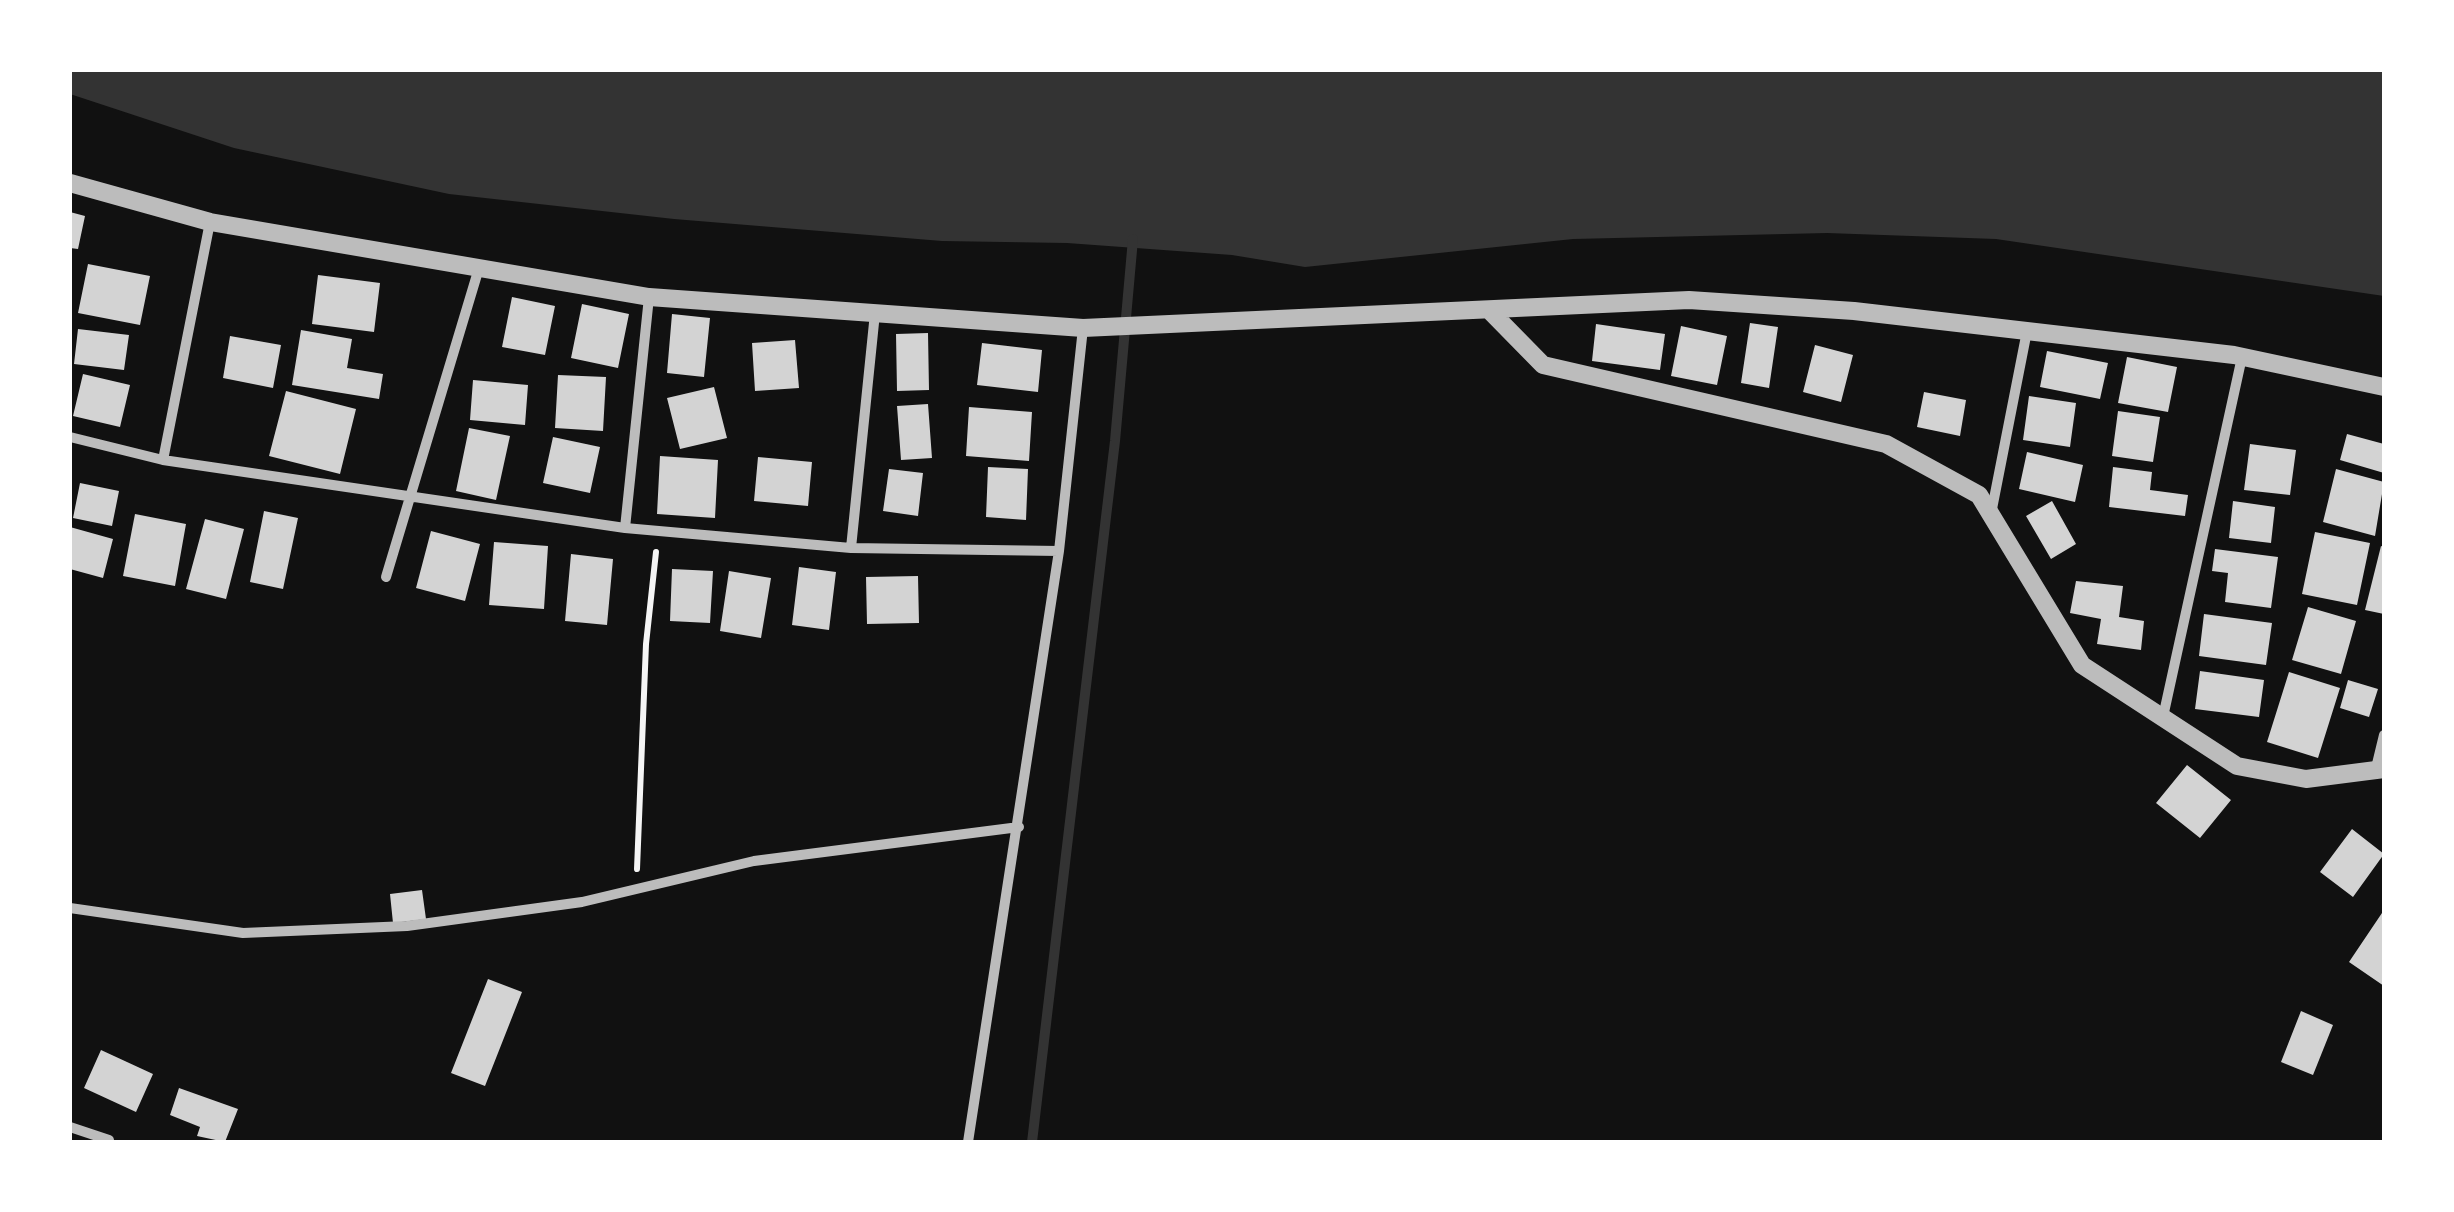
<!DOCTYPE html>
<style>
body{margin:0}
#map{position:relative;width:2454px;height:1212px;overflow:hidden;background:#111;font-family:Cabin,sans-serif}
canvas{display:block}
.frame{position:absolute;inset:0;border:72px solid #fff;pointer-events:none}
</style>
<div id="map">
<canvas width="2454" height="1212"></canvas>
<div class="frame"></div>
</div>
<script>
const g = document.querySelector('canvas').getContext('2d');
g.lineJoin = 'round';
function fillPath(path, color) { g.fillStyle = color; g.fill(path, 'evenodd'); }
function stroke(path, color, width, dash) { g.strokeStyle = color; g.lineWidth = width; g.lineCap = dash ? 'butt' : 'round'; g.setLineDash(dash || []); g.stroke(path); }
fillPath(new Path2D(`
 M70,70H2384V296L1996,239L1827,233L1573,239L1305,267L1232,255L1067,243L942,241L674,219L449,194L234,148L70,94Z`), '#333');
stroke(new Path2D(`
 M1032,1142L1115,441L1133,239`), '#333', 10);
fillPath(new Path2D(`
 M70,212L85,216L78,249L70,248Z
 M88,264L150,276L140,325L78,313Z
 M318,275L380,283L374,332L312,324Z
 M512,297L555,306L545,355L502,347Z
 M582,304L629,314L618,368L571,358Z
 M672,314L710,318L704,377L667,373Z
 M1750,323L1778,327L1769,388L1741,383Z
 M1596,324L1665,334L1660,370L1592,361Z
 M1681,326L1727,336L1717,385L1671,376Z
 M78,329L129,335L124,370L74,364Z
 M301,330L352,339L347,368L383,374L379,399L292,385Z
 M928,333L929,390L897,391L896,334Z
 M230,336L281,345L273,388L223,378Z
 M795,340L799,388L755,391L752,343Z
 M982,343L1042,350L1038,392L977,385Z
 M1815,345L1853,355L1841,402L1803,392Z
 M2047,351L2108,363L2100,399L2040,387Z
 M2127,357L2177,367L2168,412L2118,403Z
 M83,374L130,385L120,427L73,416Z
 M558,375L606,377L603,431L555,428Z
 M473,380L528,385L525,425L470,420Z
 M714,387L727,438L680,449L667,398Z
 M286,391L356,409L340,474L269,456Z
 M1924,392L1966,400L1960,436L1917,427Z
 M2029,396L2076,403L2070,447L2023,440Z
 M928,404L932,458L901,460L897,406Z
 M969,407L1032,412L1029,461L966,456Z
 M2118,411L2160,417L2153,462L2112,456Z
 M469,428L510,436L496,500L456,491Z
 M2347,434L2384,444V473L2340,460Z
 M553,437L600,447L590,493L543,483Z
 M2250,444L2296,450L2290,495L2244,490Z
 M2027,452L2083,465L2075,502L2019,489Z
 M660,456L718,460L715,518L657,514Z
 M758,457L812,462L808,506L754,501Z
 M988,467L1028,469L1026,520L986,517Z
 M2113,467L2152,472L2150,490L2188,495L2185,516L2109,507Z
 M889,469L923,473L918,516L883,511Z
 M2336,469L2384,482L2375,536L2323,522Z
 M80,483L119,491L112,526L73,518Z
 M2052,501L2076,544L2051,559L2026,516Z
 M2233,501L2275,507L2271,543L2229,538Z
 M264,511L298,518L283,589L250,582Z
 M135,514L186,524L175,586L123,576Z
 M205,519L244,529L226,599L186,589Z
 M70,527L113,539L103,578L70,569Z
 M431,531L480,544L465,601L416,588Z
 M2315,532L2370,543L2357,605L2302,594Z
 M494,542L548,546L544,609L489,605Z
 M2381,546L2384,547V614L2365,610Z
 M2215,549L2278,557L2271,608L2225,602L2228,573L2212,571Z
 M571,554L613,559L607,625L565,621Z
 M799,567L836,572L829,630L792,625Z
 M672,569L713,571L710,623L670,621Z
 M729,571L771,578L761,638L720,631Z
 M918,576L919,623L867,624L866,577Z
 M2076,581L2123,586L2119,617L2144,621L2141,650L2097,644L2101,619L2070,613Z
 M2308,607L2356,621L2341,674L2292,660Z
 M2204,614L2272,623L2266,665L2199,656Z
 M2200,671L2264,680L2259,717L2195,709Z
 M2289,672L2340,688L2318,758L2267,742Z
 M2348,680L2378,689L2369,717L2340,708Z
 M2187,765L2231,800L2200,838L2156,803Z
 M2352,829L2384,854L2353,897L2320,872Z
 M422,890L426,919L393,923L390,894Z
 M2384,910V986L2349,962Z
 M488,979L522,992L485,1086L451,1073Z
 M2301,1011L2333,1025L2313,1075L2281,1062Z
 M101,1050L153,1074L136,1112L84,1088Z
 M179,1088L238,1109L225,1142L197,1136L200,1127L170,1115Z`), '#d3d3d3');
stroke(new Path2D(`
 M637,869L646,644L656,552`), '#f5f5f5', 6);
stroke(new Path2D(`
 M70,437L163,460L625,528L851,548L1059,551
 M163,460L210,222
 M1991,514L2027,331
 M625,528L649,297
 M851,548L875,313
 M386,577L479,268
 M2163,717L2242,357
 M2376,768L2384,735
 M70,908L243,933L407,926L582,902L754,861L1019,827
 M70,1127L109,1140
 M968,1142L1059,551L1083,328`), '#bcbcbc', 10);
stroke(new Path2D(`
 M70,183L210,222L649,297L1083,328L1689,300L1854,311L2234,355L2384,387
 M1490,311L1543,365L1886,444L1979,495L2082,665L2237,766L2306,779L2384,769`), '#bcbcbc', 18);
</script>
